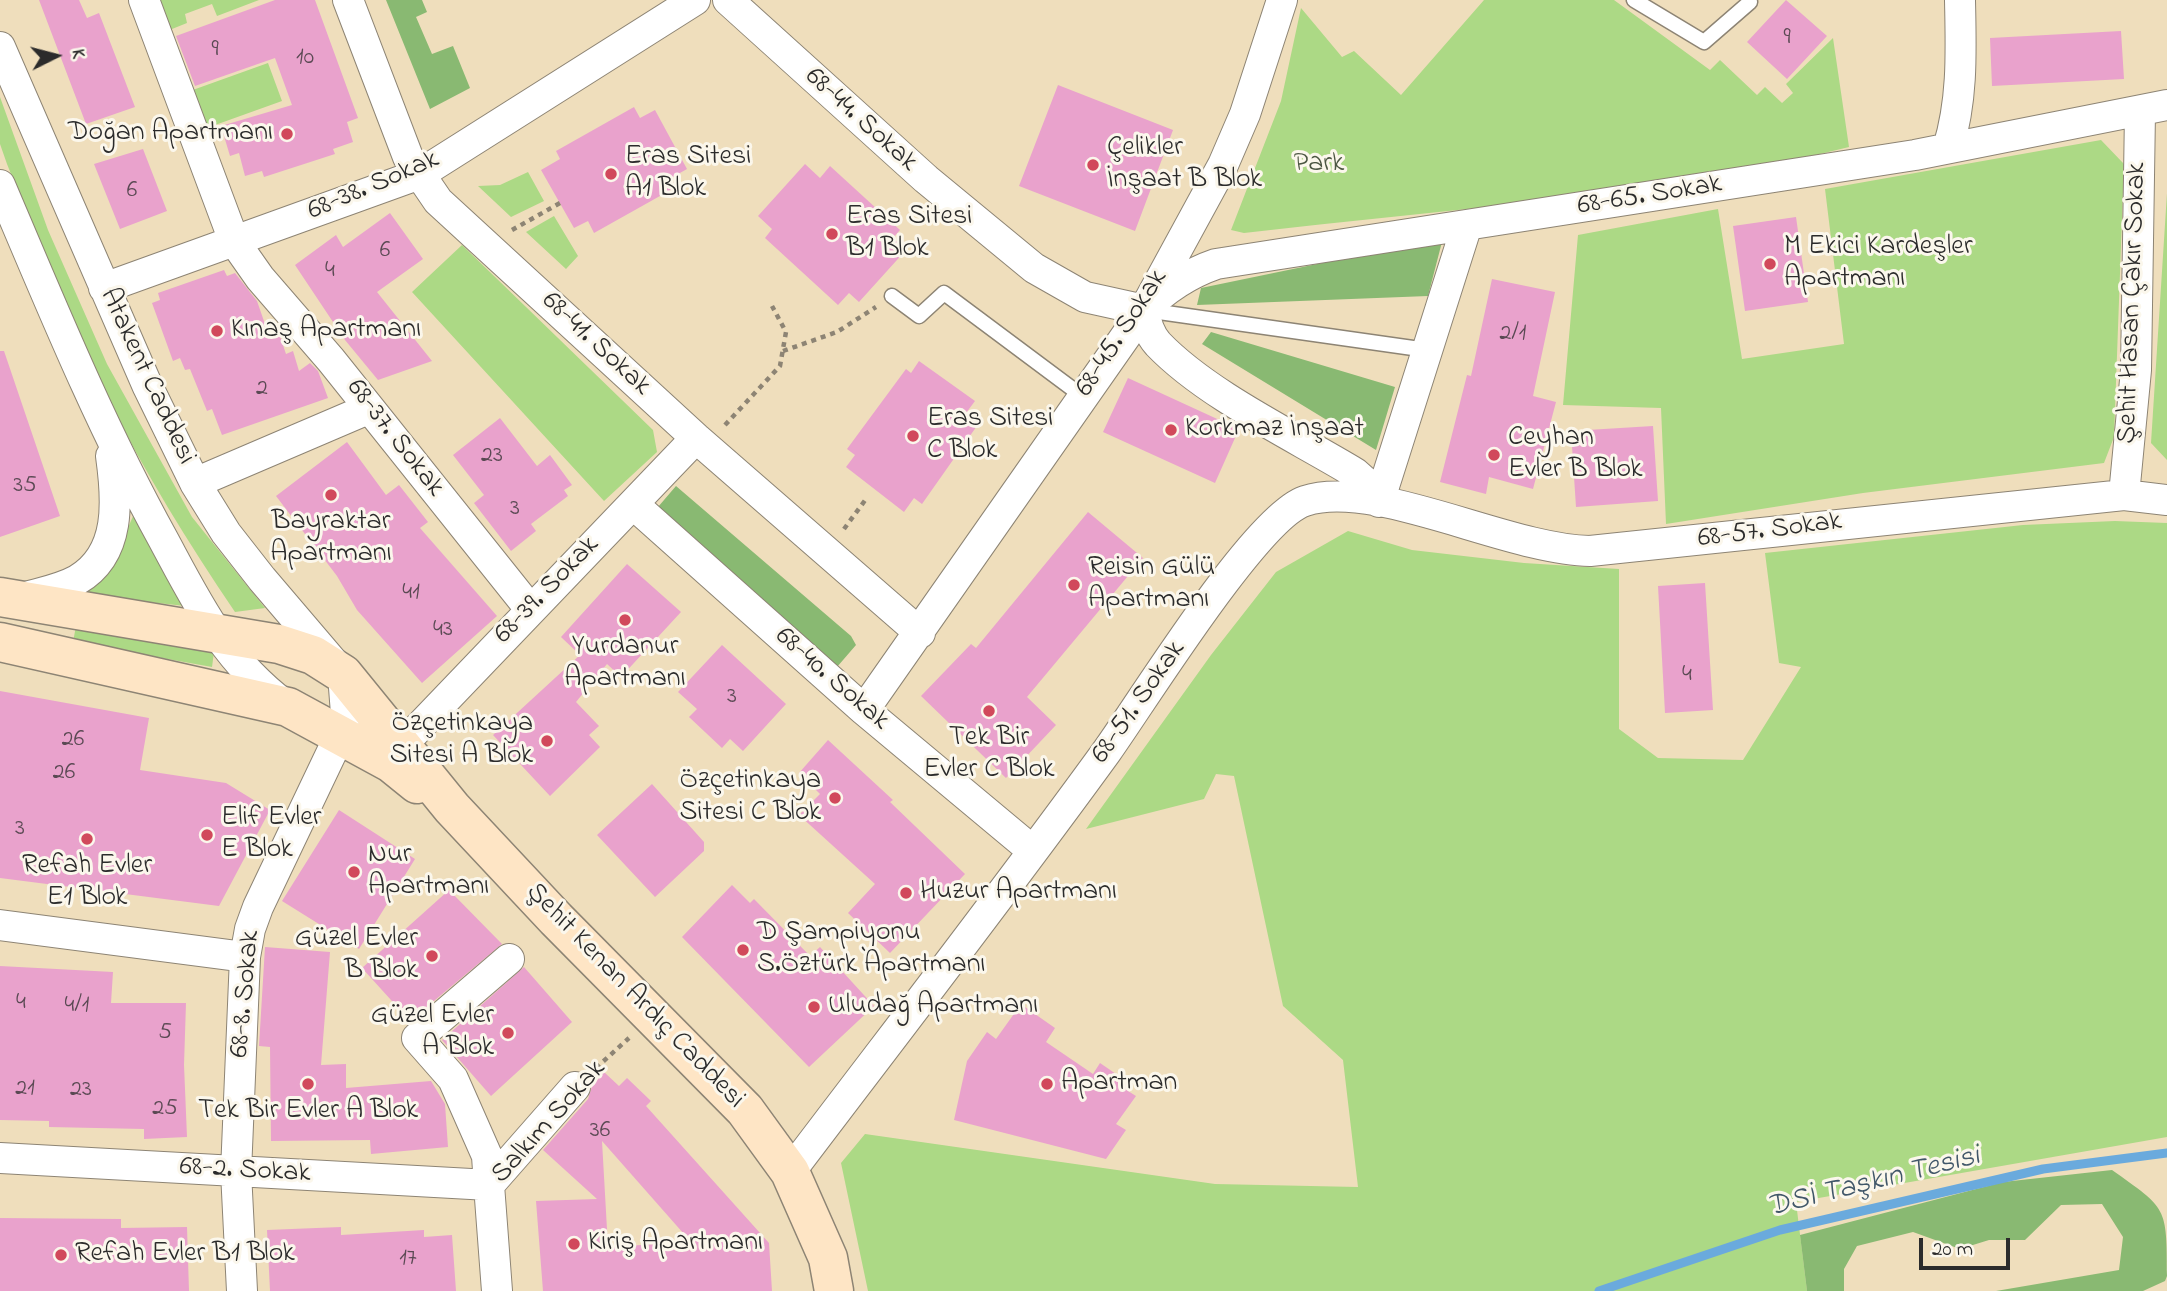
<!DOCTYPE html>
<meta charset="utf-8">
<style>
body{margin:0}
#map{position:relative;width:2167px;height:1291px;overflow:hidden;background:#efdebc;font-family:"Indie Flower",sans-serif}
canvas{display:block}
.north{position:absolute;left:21px;top:21px;width:70px;height:70px;-webkit-text-stroke:5px #fbf7ec;paint-order:stroke;rotate:84deg;font-size:19px;font-weight:700;line-height:28px;text-align:center;color:#2b2b2b}
.north::after{content:'';display:block;margin:auto;width:24px;height:32px;background:#2b2b2b;clip-path:polygon(50% 0,100% 100%,50% 72%,0 100%)}
.scale{position:absolute;left:1919px;top:1238px;width:91px;height:32px;box-sizing:border-box;border:4px solid #2b2b2b;border-top:0;padding-left:9px;font-size:21px;line-height:24px;white-space:nowrap;color:#2b2b2b;-webkit-text-stroke:5px #fbf7ec;paint-order:stroke}
</style>
<div id="map">
<canvas width="2167" height="1291"></canvas>
<div class="north">K</div>
<div class="scale">20 m</div>
</div>
<script>
const g = document.querySelector('canvas').getContext('2d');
g.lineJoin = 'round';
function fillPath(path, color) { g.fillStyle = color; g.fill(path, 'evenodd'); }
function stroke(path, color, width, dash) { g.strokeStyle = color; g.lineWidth = width; g.lineCap = dash ? 'butt' : 'round'; g.setLineDash(dash || []); g.stroke(path); }
function write(font, color, halo, rows, align = 'center') {
  g.font = font + ' "Indie Flower",sans-serif'; g.lineWidth = 6; g.setLineDash([]); g.textBaseline = 'middle'; g.strokeStyle = halo; g.fillStyle = color; for (const [text, x, y, turn = 0] of rows) {
    g.save(); g.translate(x, y); g.rotate((+turn || 0) * Math.PI / 180); g.textAlign = isNaN(turn) ? turn : align; if (halo) g.strokeText(text, 0, 0); g.fillText(text, 0, 0); g.restore();
  }
}
fillPath(new Path2D(`
 M156,0H259L217,16L212,4L185,14L187,23L167,31Z
 M1484,0H1614L1710,70L1720,60L1757,95L1765,87L1782,103L1793,93L1786,84L1833,38L1849,147C1651,197 1446,209 1244,233L1231,230L1281,101L1301,8L1342,57L1354,51L1401,95Z
 M268,63L282,101L204,129L190,91Z
 M0,97L48,230L107,364L192,517L265,608L235,612C188,543 145,472 107,398C68,323 38,242 7,164L0,144Z
 M2101,140L2124,164L2114,437L2104,463L1863,493L1666,524L1661,408L1563,405L1578,235L1718,209L1742,359L1844,344L1825,189Z
 M528,172L544,201L511,217L478,186L500,185Z
 M2167,193V460L2151,443Z
 M554,216L578,256L566,269L526,232Z
 M462,245L653,430L657,452L604,501L412,292Z
 M137,507L185,606L85,595L114,560Z
 M2115,521L2167,523V1137L1796,1202L1807,1291H868L841,1163L865,1134L1215,1184L1358,1187L1343,1060L1283,1006L1234,776L1216,774L1204,799L1086,829L1211,655L1276,572L1348,531L1412,550L1524,563L1619,569V729L1658,758L1743,760L1801,667L1779,663L1765,553L2023,525Z
 M76,626L215,645L212,667L73,642Z`), '#acd985');
fillPath(new Path2D(`
 M386,0H422L427,12L416,17L432,54L453,46L470,88L430,109Z
 M1443,238L1428,296L1197,305L1201,288Z
 M1211,332L1395,387L1376,450L1202,344Z
 M676,486L851,636L856,645L837,667L658,507Z
 M2112,1170C2167,1209 2167,1206 2167,1276L2165,1281L2143,1291H1996L2119,1270L2123,1237L2102,1204L2061,1205L2025,1240H1989L1960,1249L1913,1232L1857,1246L1844,1269V1291H1807L1800,1235L2003,1182Z`), '#89b972');
stroke(new Path2D(`
 M1599,1291L1780,1230L2043,1169L2167,1153`), '#6aaadd', 9);
fillPath(new Path2D(`
 M39,0H79L87,18L99,13L135,107L86,124Z
 M275,0H315L358,118L347,122L353,142L333,149L335,154L264,177L262,171L245,176L239,153L230,156L221,126L292,105L275,58L195,86L176,36Z
 M1786,0L1827,36L1787,79L1747,42Z
 M2121,31L2124,79L1992,86L1990,38Z
 M1058,85L1173,130L1135,231L1019,186Z
 M634,107L640,118L655,110L687,169L671,178L676,187L594,233L588,221L574,228L541,170L560,159L556,151Z
 M143,149L167,211L120,229L94,164Z
 M805,164L820,178L830,166L900,230L893,238L906,250L859,302L849,293L838,305L765,238L772,229L758,216Z
 M390,213L423,259L377,292L432,361L378,380L345,340L295,265L336,235L343,247Z
 M1796,217L1808,302L1745,311L1733,226Z
 M224,270L227,276L235,273L257,301L266,327L270,326L274,338L280,336L286,354L293,351L299,371L310,363L318,371L328,398L222,435L212,409L207,411L190,369L185,370L180,358L173,361L152,303L160,300L158,293Z
 M1492,279L1555,292L1533,396L1556,402L1533,489L1489,477L1486,494L1440,482L1467,375L1471,376Z
 M0,351H4L60,516L0,537Z
 M919,361L975,401L966,413L979,423L922,504L914,498L904,512L846,467L855,455L847,449L906,369L911,373Z
 M1128,378L1239,429L1215,483L1103,432Z
 M500,418L537,466L550,455L572,485L564,490L568,496L531,524L536,531L511,551L474,503L484,495L453,455Z
 M1653,426L1658,501L1576,507L1571,431Z
 M347,442L386,495L399,485L428,522L420,528L497,616L422,683L357,610L337,576L276,496Z
 M1088,512L1143,558L1027,697L1056,725L1006,778L921,696L971,644L976,648Z
 M627,564L681,612L621,677L607,664L576,702L599,726L589,735L600,747L550,796L493,735L580,655L561,637Z
 M1705,583L1713,710L1665,713L1658,586Z
 M722,645L786,704L743,751L730,739L722,748L689,717L697,709L678,692Z
 M0,691L149,718L140,770L226,783L270,810L219,906L0,878Z
 M828,740L893,800L890,802L965,874L890,953L848,913L875,884L799,815L820,794L799,773Z
 M652,784L704,842V851L655,897L597,835Z
 M339,810L415,859L359,949L282,901Z
 M732,885L750,903L754,899L810,956L820,947L874,1006L809,1067L682,937Z
 M449,890L502,944L410,1021L362,968Z
 M265,947L330,952L321,1065L346,1064V1088L431,1081L445,1104L448,1147L371,1154L370,1140L271,1141L270,1047L259,1046Z
 M0,966L113,972L111,1003H186L184,1065L187,1137L144,1139V1129L49,1127V1121L0,1120Z
 M524,967L572,1022L491,1096L442,1040Z
 M1025,1007L1055,1028L1046,1042L1093,1074L1100,1063L1132,1085L1128,1091L1136,1096L1116,1124L1126,1130L1106,1159L954,1120L967,1061L987,1032L996,1039L1016,1011L1020,1014Z
 M604,1072L619,1086L627,1078L651,1101L646,1106L769,1243L772,1291H543L536,1201L597,1199L543,1150L588,1099L592,1086ZM602,1141L691,1242L608,1247Z
 M0,1218L121,1219V1228L187,1227L189,1291H0Z
 M341,1227V1235L424,1230V1237L452,1235L456,1291H270L267,1230Z`), '#e9a2cc');
const lane = new Path2D(`
 M1634,0L1704,42L1750,2
 M892,296L919,316L944,293L1082,396
 M1145,310L1427,350`);
const street = new Path2D(`
 M144,0L234,241L260,278L331,360L530,609
 M348,0L408,157L438,201L696,438L920,633
 M728,0L926,179L1034,268L1085,297L1144,310
 M0,47L148,387L195,483L226,533L262,579L343,674L346,714L340,735L258,907L250,929L245,957L236,1172L242,1291
 M1948,148C1963,99 1961,51 1960,0
 M0,185C51,305 100,425 163,539C198,604 224,659 285,705
 M104,288L420,174L695,0
 M1144,310C1165,289 1187,274 1216,264L1915,155L2167,105
 M1144,310C1146,323 1149,334 1158,344C1207,395 1294,436 1355,473L1373,489L1379,502
 M195,483L368,409
 M2124,495L2136,370L2140,112
 M1379,502L1467,225
 M633,504L864,710L1033,851
 M19,599C38,593 59,590 77,580C122,554 117,499 111,456
 M864,710L1144,310L1223,165L1245,114L1282,0
 M402,745L696,438
 M0,925L245,957
 M0,1158L489,1185L487,1156L453,1079L417,1038L509,959
 M790,1172C896,1032 1004,893 1107,751C1142,702 1256,517 1305,501C1374,478 1509,550 1590,551L2124,495L2167,500
 M497,1291L489,1185L575,1087`);
const secondary = new Path2D(`
 M0,597L279,644L313,655L343,674L452,808L556,919L745,1110L790,1172L828,1258L834,1291
 M0,642L288,707L391,763L417,784`);
stroke(lane, '#8d8474', 17);
stroke(street, '#8d8474', 32);
stroke(secondary, '#8d8474', 41);
stroke(new Path2D(`
 M512,230L560,203
 M783,351L837,332L876,307
 M725,425L780,366L786,332L772,306
 M844,529L866,499
 M596,1068L629,1038`), '#8d8474', 4.5, [5, 5]);
stroke(lane, '#fff', 14);
stroke(street, '#fff', 30);
stroke(secondary, '#fee5c5', 38);
for (const [x, y, r, color] of [
 [287,134,7,"#d1495b"],
 [1093,165,7,"#d1495b"],
 [611,174,7,"#d1495b"],
 [832,234,7,"#d1495b"],
 [1770,264,7,"#d1495b"],
 [217,331,7,"#d1495b"],
 [1171,430,7,"#d1495b"],
 [913,436,7,"#d1495b"],
 [1494,455,7,"#d1495b"],
 [331,495,7,"#d1495b"],
 [1074,585,7,"#d1495b"],
 [625,620,7,"#d1495b"],
 [989,711,7,"#d1495b"],
 [547,741,7,"#d1495b"],
 [835,798,7,"#d1495b"],
 [207,835,7,"#d1495b"],
 [87,839,7,"#d1495b"],
 [354,872,7,"#d1495b"],
 [906,893,7,"#d1495b"],
 [743,950,7,"#d1495b"],
 [432,956,7,"#d1495b"],
 [814,1007,7,"#d1495b"],
 [508,1033,7,"#d1495b"],
 [308,1084,7,"#d1495b"],
 [1047,1084,7,"#d1495b"],
 [574,1244,7,"#d1495b"],
 [61,1255,7,"#d1495b"]
]) { const dot = new Path2D(); dot.arc(x, y, r, 0, 2 * Math.PI); g.fillStyle = color; g.fill(dot); stroke(dot, '#fbf7ec', 2.5); }
write('24px', '#5a4953', null, [
 ["9",1787,39],
 ["9",215,51],
 ["10",305,59],
 ["6",132,192],
 ["6",385,252],
 ["4",330,272],
 ["2/1",1513,335],
 ["2",262,390],
 ["23",492,457],
 ["35",25,487],
 ["3",515,510],
 ["41",411,594],
 ["43",443,631],
 ["4",1687,676],
 ["3",732,698],
 ["26",73,741],
 ["26",64,774],
 ["3",20,830],
 ["4",21,1004],
 ["4/1",77,1007],
 ["5",165,1034],
 ["21",25,1090],
 ["23",81,1091],
 ["25",165,1110],
 ["36",600,1132],
 ["17",408,1260]
]);
write('28px', '#2b2b2b', '#fbf7ec', [
 ["68-44. Sokak",860,121,42],
 ["68-38. Sokak",374,187,-23],
 ["68-65. Sokak",1650,197,-9],
 ["Şehit Hasan Çakır Sokak",2134,303,-88],
 ["68-45. Sokak",1123,334,-57],
 ["68-41. Sokak",595,345,43],
 ["Atakent Caddesi",146,377,65],
 ["68-37. Sokak",394,439,52],
 ["68-57. Sokak",1770,532,-7],
 ["68-39. Sokak",548,591,-46],
 ["68-40. Sokak",831,680,41],
 ["68-51. Sokak",1140,703,-55],
 ["68-8. Sokak",247,994,-85],
 ["Şehit Kenan Ardıç Caddesi",634,997,46],
 ["Salkım Sokak",550,1123,-48],
 ["68-2. Sokak",245,1172,3]
]);
write('28px', '#2b2b2b', '#fbf7ec', [
 ["Doğan Apartmanı",273,134,"right"],
 ["Çelikler",1107,149],
 ["İnşaat B Blok",1107,181],
 ["Eras Sitesi",625,158],
 ["A1 Blok",625,190],
 ["Eras Sitesi",846,218],
 ["B1 Blok",846,250],
 ["M Ekici Kardeşler",1784,248],
 ["Apartmanı",1784,280],
 ["Kınaş Apartmanı",231,331],
 ["Eras Sitesi",927,420],
 ["C Blok",927,452],
 ["Korkmaz İnşaat",1185,430],
 ["Ceyhan",1508,439],
 ["Evler B Blok",1508,471],
 ["Bayraktar",331,523,"center"],
 ["Apartmanı",331,555,"center"],
 ["Reisin Gülü",1088,569],
 ["Apartmanı",1088,601],
 ["Yurdanur",625,648,"center"],
 ["Apartmanı",625,680,"center"],
 ["Özçetinkaya",533,725,"right"],
 ["Sitesi A Blok",533,757,"right"],
 ["Tek Bir",989,739,"center"],
 ["Evler C Blok",989,771,"center"],
 ["Özçetinkaya",821,782,"right"],
 ["Sitesi C Blok",821,814,"right"],
 ["Elif Evler",221,819],
 ["E Blok",221,851],
 ["Nur",368,856],
 ["Apartmanı",368,888],
 ["Refah Evler",87,867,"center"],
 ["E1 Blok",87,899,"center"],
 ["Huzur Apartmanı",920,893],
 ["D Şampiyonu",757,934],
 ["S.Öztürk Apartmanı",757,966],
 ["Güzel Evler",418,940,"right"],
 ["B Blok",418,972,"right"],
 ["Uludağ Apartmanı",828,1007],
 ["Güzel Evler",494,1017,"right"],
 ["A Blok",494,1049,"right"],
 ["Apartman",1061,1084],
 ["Tek Bir Evler A Blok",308,1112,"center"],
 ["Kiriş Apartmanı",588,1244],
 ["Refah Evler B1 Blok",75,1255]
], 'left');
write('28px', '#4b5642', '#fbf7ec', [
 ["Park",1319,165]
]);
write('italic 30px', '#415769', '#fbf7ec', [
 ["DSİ Taşkın Tesisi",1874,1184,-14]
]);
</script>
